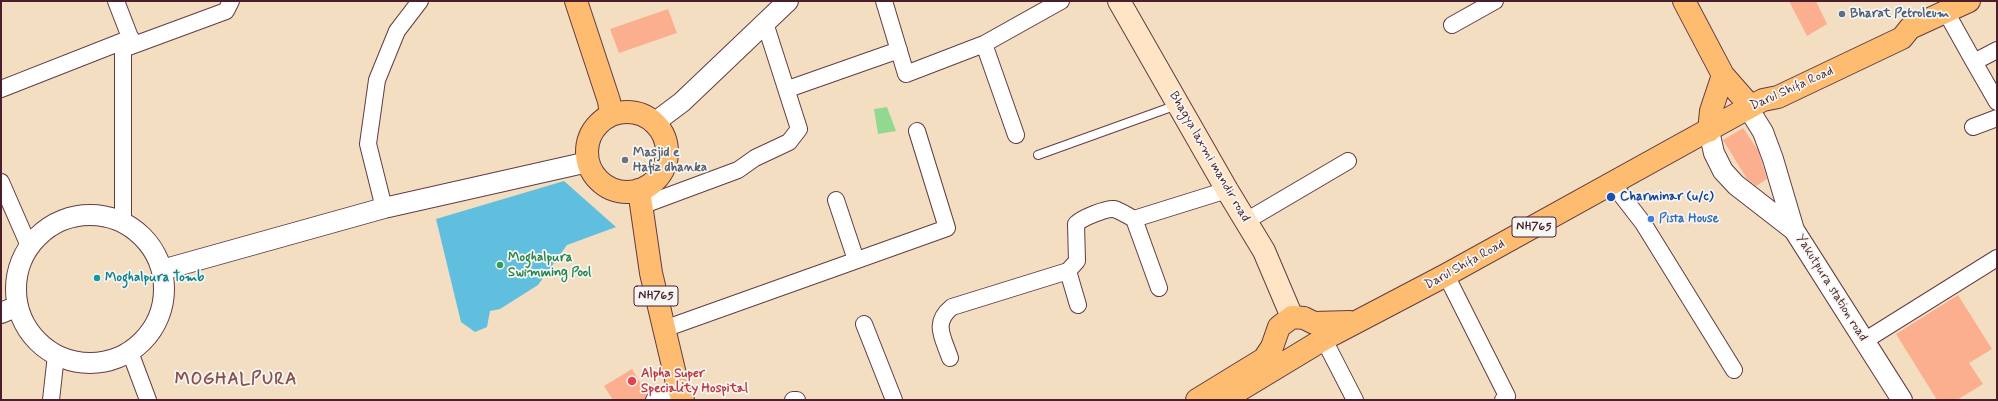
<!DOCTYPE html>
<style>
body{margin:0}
#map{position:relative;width:1998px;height:401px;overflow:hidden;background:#f3dec2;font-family:Mynerve,sans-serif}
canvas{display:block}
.frame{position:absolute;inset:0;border:2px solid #4a1f2b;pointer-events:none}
</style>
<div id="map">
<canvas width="1998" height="401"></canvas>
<div class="frame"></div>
</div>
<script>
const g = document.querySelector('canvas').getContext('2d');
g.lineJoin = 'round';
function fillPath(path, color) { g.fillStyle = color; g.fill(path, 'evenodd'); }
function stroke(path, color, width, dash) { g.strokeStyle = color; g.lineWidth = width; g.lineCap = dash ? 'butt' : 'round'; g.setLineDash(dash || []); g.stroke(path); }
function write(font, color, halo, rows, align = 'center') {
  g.font = font + ' Mynerve,sans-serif'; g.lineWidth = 3.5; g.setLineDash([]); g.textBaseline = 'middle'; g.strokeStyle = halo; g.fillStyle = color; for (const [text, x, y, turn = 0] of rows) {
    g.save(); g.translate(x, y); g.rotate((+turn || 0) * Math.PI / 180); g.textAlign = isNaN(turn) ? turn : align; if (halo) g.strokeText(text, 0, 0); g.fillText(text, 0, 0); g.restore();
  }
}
fillPath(new Path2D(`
 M887,107L896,131L878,134L874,109Z`), '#93d891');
fillPath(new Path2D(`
 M564,181L616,227L567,245L538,285L500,309L490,311L487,327L475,332L461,322L436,219Z`), '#60bede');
fillPath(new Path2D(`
 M1789,1H1816L1827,24L1807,36Z
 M668,9L677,33L619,53L610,29Z
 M1743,128L1758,150L1767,179L1756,186L1747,179L1723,140Z
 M1958,295L1992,349L1969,363L1983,384L1957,400H1937L1896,334Z
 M632,369L647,394L645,400H613L604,386Z`), '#fcaf8e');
const service = new Path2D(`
 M1038,155L1177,105`);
const minor = new Path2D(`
 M116,1L133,45
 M884,1L906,74L984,44L1061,1
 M1946,12L1974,62
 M1452,25L1495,1
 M984,44L1016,135
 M1997,50L1974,62L1997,102
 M1,89L131,38
 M788,89L899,50
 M1973,127L1997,118
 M1,182L29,246
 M1612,183L1643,223L1734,370
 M836,200L856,260
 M641,206L738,170L755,158L789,142L799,129L765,23
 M384,208L368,144L377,80L397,31L420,1
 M1246,221L1348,161
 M123,222V49L226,11L231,1
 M1446,275L1507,396L1503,400
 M1159,288L1134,219L1227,190
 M1078,305L1068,271L1077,261L1076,224C1082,218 1106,208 1114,209C1121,211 1128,216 1134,219
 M864,324L894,400
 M664,329L947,228L917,131
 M1319,330L1355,400
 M1864,341L1997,258
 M130,352L148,400
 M950,358C943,337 932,323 952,307L1068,271
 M51,400L56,355
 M654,400L678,387
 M793,400H797`);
const tertiary = new Path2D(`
 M1748,108L1763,132L1773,159L1794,230
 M654,123L682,102L788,1
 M1709,131L1714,153L1723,171L1736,185L1794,230L1902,400
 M16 289a74 74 0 1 1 148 0a74 74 0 1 1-148 0Z
 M162,270L384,208L588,162
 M1,313L18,306`);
const secondary = new Path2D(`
 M1119,1L1227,190L1264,251L1292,317`);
const primary = new Path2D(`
 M576,1L609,101L611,115
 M1748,108L1763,100L1778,97L1902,38L1910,28L1969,1
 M587 152a40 40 0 1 1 80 0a40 40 0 1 1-80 0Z
 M639,190L651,273L678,387L683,400`);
const trunk = new Path2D(`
 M1709,131L1711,111L1723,75
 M1197,400L1264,359L1272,347L1279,327L1292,317L1304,318L1314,323L1350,322
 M1223,400L1324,339L1446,275L1748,108L1744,99L1723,75L1684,1`);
stroke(service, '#633c42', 10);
stroke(minor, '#633c42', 18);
stroke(tertiary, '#633c42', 22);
stroke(secondary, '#633c42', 24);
stroke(primary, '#633c42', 24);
stroke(trunk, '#633c42', 24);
stroke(service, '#fff', 8);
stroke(minor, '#fff', 16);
stroke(tertiary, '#fff', 20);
stroke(secondary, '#ffe4c6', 22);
stroke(primary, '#febc70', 22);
stroke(trunk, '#febc70', 22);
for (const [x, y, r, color] of [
 [1842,14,4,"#5c6f8a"],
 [625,160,4,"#6b7280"],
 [1611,197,5,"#1a4fb4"],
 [1651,219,4,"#3f7fe0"],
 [500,265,4,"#2e9e5b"],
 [97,278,4,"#0f9aa8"],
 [632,381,5,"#e0444e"]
]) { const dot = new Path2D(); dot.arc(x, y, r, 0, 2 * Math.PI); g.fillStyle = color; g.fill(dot); stroke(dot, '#f6f6f2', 1.5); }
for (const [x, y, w] of [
 [1534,227,44],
 [656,296,44]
]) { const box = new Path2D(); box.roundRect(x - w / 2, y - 10, w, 20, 3); g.fillStyle = '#f6f6f2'; g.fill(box); stroke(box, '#4a1f2b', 1); }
write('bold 12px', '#4a1f2b', null, [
 ["NH765",1534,227],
 ["NH765",656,296]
]);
write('bold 13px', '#4e5e75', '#f6f6f2', [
 ["Bharat Petroleum",1850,14]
], 'left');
write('13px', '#4a1f2b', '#f6f6f2', [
 ["Darul Shifa Road",1792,89,-24],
 ["Bhagya laxmi mandir road",1209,157,60],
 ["Darul Shifa Road",1465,265,-29],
 ["Yakutpura station road",1831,288,58]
]);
write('bold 13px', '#5b616d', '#f6f6f2', [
 ["Masjid e",633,153],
 ["Hafiz dhanka",633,168]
], 'left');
write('bold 13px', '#164399', '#f6f6f2', [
 ["Charminar (u/c)",1620,197]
], 'left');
write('bold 13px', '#366cbe', '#f6f6f2', [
 ["Pista House",1659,219]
], 'left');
write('bold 13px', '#27864d', '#f6f6f2', [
 ["Moghalpura",508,258],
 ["Swimming Pool",508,273]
], 'left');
write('bold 13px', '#0d838f', '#f6f6f2', [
 ["Moghalpura Tomb",105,278]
], 'left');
write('bold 13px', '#be3a42', '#f6f6f2', [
 ["Alpha Super",641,374],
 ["Speciality Hospital",641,389]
], 'left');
g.letterSpacing = '1px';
write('bold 17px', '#88514e', '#f6f6f2', [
 ["MOGHALPURA",236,380]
]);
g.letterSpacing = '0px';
</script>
